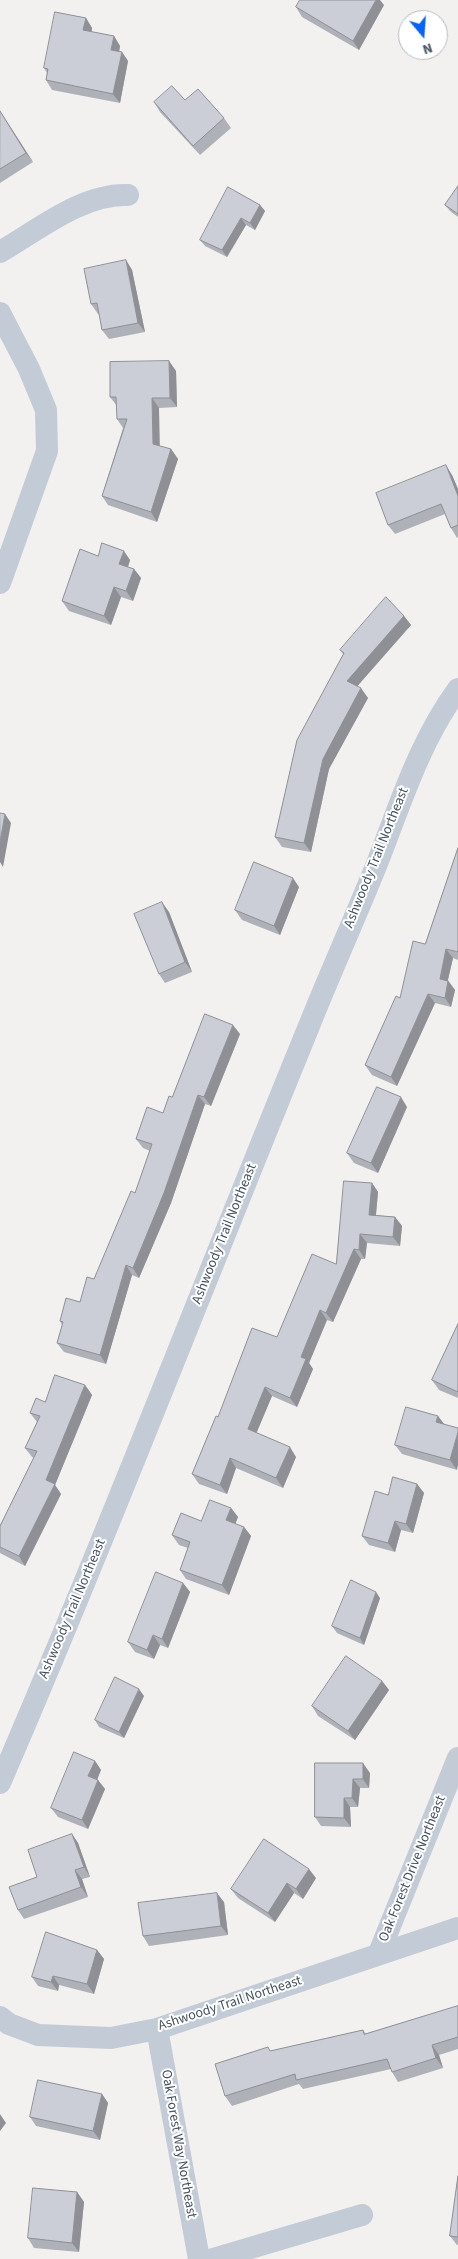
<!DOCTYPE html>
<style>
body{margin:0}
#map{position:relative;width:458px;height:2259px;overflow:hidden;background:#f3f0f0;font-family:"Source Sans 3",sans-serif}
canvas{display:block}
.north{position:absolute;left:398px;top:10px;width:50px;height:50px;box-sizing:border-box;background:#fff;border:1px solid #b5babf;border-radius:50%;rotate:162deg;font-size:14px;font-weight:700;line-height:20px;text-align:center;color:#465260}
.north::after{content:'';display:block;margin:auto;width:18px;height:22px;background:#0565f7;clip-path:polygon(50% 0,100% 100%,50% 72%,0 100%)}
</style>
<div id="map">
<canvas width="458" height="2259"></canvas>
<div class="north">N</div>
</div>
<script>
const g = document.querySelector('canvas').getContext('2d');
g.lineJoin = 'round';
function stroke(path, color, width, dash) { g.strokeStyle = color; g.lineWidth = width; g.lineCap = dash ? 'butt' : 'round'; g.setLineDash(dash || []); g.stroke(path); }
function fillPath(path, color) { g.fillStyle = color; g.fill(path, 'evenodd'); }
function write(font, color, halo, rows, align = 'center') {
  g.font = font + ' "Source Sans 3",sans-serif'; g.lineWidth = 4; g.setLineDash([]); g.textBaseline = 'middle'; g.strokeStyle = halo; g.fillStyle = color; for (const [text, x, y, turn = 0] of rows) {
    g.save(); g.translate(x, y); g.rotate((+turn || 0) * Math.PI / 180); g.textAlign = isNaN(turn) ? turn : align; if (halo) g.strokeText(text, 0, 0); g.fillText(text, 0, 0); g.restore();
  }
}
stroke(new Path2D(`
 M0,252C38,230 83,193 128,195
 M0,313L29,369L46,410L47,451L0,583
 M0,1783C108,1533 206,1278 309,1026C331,971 356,916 378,861C401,802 420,741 458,689
 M379,1953L458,1758
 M0,2017L9,2024L38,2035L111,2038L157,2029L458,1928
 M157,2029L199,2259
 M213,2259L362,2215`), '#c2cbd6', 22);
fillPath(new Path2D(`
 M384,5L359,50L302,17L296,7Z
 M86,18L92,28V32L114,36L120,46L119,51L122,52L128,61L120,103L52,90L46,80L47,73L44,68Z
 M185,100L224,118L231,128L200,155L160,112L154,102Z
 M0,111L33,162L0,183Z
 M458,186V217L450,211L445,205Z
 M260,205L265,211L255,230L246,225L227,257L205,246L200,240Z
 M126,260L132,270L145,332L109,339L102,330L99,314H98L91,304Z
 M169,361L176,371L177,407L159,408V446L171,449L178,459L157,522L108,505L102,496L123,428L117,419V406L110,397Z
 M452,475L458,489V537L457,538L451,528L445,514L395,534L388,525Z
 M98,556L130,560L128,567L134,569L141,578L133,601L121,597L111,625L69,611L62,601Z
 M404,616L411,625L357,686L368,698L329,769L311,852L282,847L275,837L343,654L340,650Z
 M458,848V960L453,958L448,980L455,990L451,1007L435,1003L397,1086L372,1075L365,1065L400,998L425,944Z
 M299,887L280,935L242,920L235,910Z
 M169,912L192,972L165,983L159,974Z
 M240,1034L211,1106L205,1104L171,1203L139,1278L132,1275L106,1364L64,1352L57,1343L62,1325L60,1321L80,1302L94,1279L135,1193L150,1151L143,1148L136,1139L163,1113L172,1097Z
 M407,1107L378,1173L354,1163L347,1153Z
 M372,1183L378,1192L376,1215L395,1217L402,1226L400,1246L367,1243L365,1259H361L333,1322L327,1320L309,1363L313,1369L297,1407L272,1396L256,1433L296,1457L283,1488L236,1468L227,1494L199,1484L192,1474L218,1417L277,1337L336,1264Z
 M458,1324V1398L439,1390L432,1380Z
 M85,1385L92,1395L55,1485L61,1494L25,1566L0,1553V1526L34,1458L32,1457L25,1448L37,1422L30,1413L45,1402Z
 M438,1416L444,1425L457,1470L402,1454L395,1445Z
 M417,1484L424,1493L413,1533L401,1530L395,1552L369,1545L362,1536L388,1495Z
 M231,1508L238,1517L235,1524L244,1527L251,1536L229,1595L186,1579L180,1570L188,1548L179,1545L172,1535L201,1521Z
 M183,1583L190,1592L168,1648L160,1645L154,1659L135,1652L128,1642Z
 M380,1598L364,1645L337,1633L332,1626Z
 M382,1681L389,1690L355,1740L318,1716L312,1706Z
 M144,1696L124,1738L99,1727L95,1720Z
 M95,1761L101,1770L97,1779L105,1789L88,1829L58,1817L51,1808Z
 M315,1763L370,1773L369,1788H360L358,1807H350L351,1827L321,1826L315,1817Z
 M72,1834L78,1843L90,1877L82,1879L88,1897L24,1919L18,1910L37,1877Z
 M316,1878L303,1899L294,1893L275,1922L238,1898L231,1889Z
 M224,1902L228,1935L149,1946L143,1936Z
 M97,1950L104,1959L94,1994L59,1985L58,1991L38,1986L32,1977Z
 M458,2006V2049L439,2055L443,2068L398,2082L392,2072L391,2069L303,2089L299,2084L232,2106L225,2096L271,2051L363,2030L366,2034Z
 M102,2094L108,2103L100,2140L36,2126L30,2117Z
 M458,2176V2245H457L450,2236Z
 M77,2192L84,2202L79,2252L34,2248L28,2238Z`), '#afb1b8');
fillPath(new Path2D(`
 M376,0H380L384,5L359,50L353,41Z
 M86,18L92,28L90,39L83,30Z
 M114,36L120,46L118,59L111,50Z
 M122,52L128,61L120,103L113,94Z
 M0,111L4,117L33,162L26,153Z
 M260,205L265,211L255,230L250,223Z
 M241,218L246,225L227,257L222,250Z
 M126,260L132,270L145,332L138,323Z
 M169,361L176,371L177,407L170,398Z
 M152,398L159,408L160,453L153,444Z
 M171,449L178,459L157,522L151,512Z
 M446,465L452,475L458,489V496Z
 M124,551L130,560L126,573L119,564Z
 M134,569L141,578L133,601L126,591Z
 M114,587L121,597L111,625L104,616Z
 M404,616L411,625L354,690L347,681Z
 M361,688L368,698L329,769L311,852L304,843L323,759Z
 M5,814L11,823L3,867L0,862V842Z
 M293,878L299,887L280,935L274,926Z
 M162,902L169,912L192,972L185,962Z
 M446,949L453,958L446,988L440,979Z
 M448,981L455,990L451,1007L445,998Z
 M428,994L435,1003L397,1086L391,1077Z
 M233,1025L240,1034L211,1106L204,1097Z
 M198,1095L205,1104L171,1203L139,1278L133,1268Z
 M401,1097L407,1107L378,1173L371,1163Z
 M372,1183L378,1192L375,1224L369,1215Z
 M395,1217L402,1226L400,1246L393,1237Z
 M360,1234L367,1243L365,1259L359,1250Z
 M354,1249L361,1259L333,1322L326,1313Z
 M126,1265L132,1275L106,1364L100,1355Z
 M320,1310L327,1320L309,1363L313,1369L297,1407L290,1398L301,1357Z
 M85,1385L92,1395L55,1485L61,1494L25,1566L19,1556L46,1480Z
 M265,1387L272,1396L254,1439L248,1429Z
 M438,1416L445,1425L436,1422Z
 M458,1432V1465L457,1470L450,1460Z
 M290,1447L296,1457L283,1488L276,1478Z
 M230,1458L236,1468L227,1494L220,1485Z
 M417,1484L424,1493L413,1533L406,1524Z
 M231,1508L238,1517L233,1530L226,1520Z
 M395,1521L401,1530L395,1552L388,1543Z
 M244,1527L251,1536L229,1595L222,1585Z
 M183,1583L190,1592L168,1648L162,1639Z
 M376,1592L380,1598L364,1645L360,1638Z
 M153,1635L160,1645L154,1659L147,1650Z
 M382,1681L389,1690L355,1740L348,1731Z
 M139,1689L144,1696L124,1738L119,1732Z
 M95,1761L101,1770L95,1785L88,1776Z
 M363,1763L370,1773L369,1788L363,1779Z
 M353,1779L360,1788L358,1807L352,1798Z
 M98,1780L105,1789L88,1829L82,1820Z
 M344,1798L350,1807L351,1827L344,1818Z
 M72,1834L78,1843L90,1877L84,1867Z
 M309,1869L316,1878L303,1899L296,1889Z
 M75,1870L82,1879L88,1897L81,1887Z
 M287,1883L294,1893L275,1922L268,1913Z
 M217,1893L224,1902L228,1935L221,1926Z
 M97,1950L104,1959L94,1994L87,1984Z
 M53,1976L59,1985L58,1991L51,1982Z
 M432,2045L439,2055L443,2068L436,2058Z
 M102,2094L108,2103L100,2140L93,2131Z
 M0,2114L6,2123L0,2131Z
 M77,2192L84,2202L79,2252L72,2243Z`), '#8e9096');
const building = new Path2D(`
 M300,0H376L353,41L296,7Z
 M55,12L86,18L83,30L114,36L111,50L122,52L113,94L46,80L48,69L44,68Z
 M172,86L185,100L198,89L224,118L193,146L154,102Z
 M0,111L26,153L0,169Z
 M458,186V214L445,205Z
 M228,187L260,205L250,223L241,218L222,250L200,240Z
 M126,260L138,323L102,330L97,303L91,304L84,269Z
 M169,361L170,398H152L153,444L171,449L151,512L102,496L127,419H117L116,397H110V362Z
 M446,465L458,496V525L451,528L441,504L388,525L376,493Z
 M102,543L124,551L119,564L134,569L126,591L114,587L104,616L62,601L80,549L98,556Z
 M386,597L404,616L347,681L361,688L323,759L304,843L275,837L297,740L344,653L340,650Z
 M0,813L5,814L0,842Z
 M458,848V952L446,949L440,979L448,981L445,998L428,994L391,1077L365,1065L396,996L400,998L413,941L425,944Z
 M254,862L293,878L274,926L235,910Z
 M162,902L185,962L159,974L134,914Z
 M205,1014L233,1025L204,1097L198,1095L164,1193L133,1268L126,1265L100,1355L57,1343L63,1322L60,1321L66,1298L80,1302L87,1277L94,1279L131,1191L135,1193L152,1144L136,1139L147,1107L163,1113L169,1096L172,1097Z
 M377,1087L401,1097L371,1163L347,1153Z
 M344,1181L372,1183L369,1215L395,1217L393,1237L360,1234L359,1250L354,1249L326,1313L320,1310L301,1357L306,1359L290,1398L265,1387L248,1429L290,1447L276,1478L230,1458L220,1485L192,1474L216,1416L218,1417L252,1328L277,1337L312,1254L336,1264Z
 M458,1324V1392L432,1380Z
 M55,1375L85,1385L46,1480L55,1484L19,1556L0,1547V1526L37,1451L25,1448L40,1416L30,1413L36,1398L45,1402Z
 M406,1407L438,1416L436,1422L458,1428V1432L450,1460L395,1445Z
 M393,1477L417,1484L406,1524L395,1521L388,1543L362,1536L375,1491L388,1495Z
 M210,1500L231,1508L226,1520L244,1527L222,1585L180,1570L190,1542L172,1535L181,1513L201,1521Z
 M156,1572L183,1583L162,1639L153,1635L147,1650L128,1642Z
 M351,1580L376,1592L360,1638L332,1626Z
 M346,1656L382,1681L348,1731L312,1706Z
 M115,1677L139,1689L119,1732L95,1720Z
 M74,1752L95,1761L88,1776L98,1780L82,1820L51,1808Z
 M315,1763H363V1779H353L352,1798H344V1818L315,1817Z
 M72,1834L84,1867L75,1870L81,1887L18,1910L9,1887L37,1877L28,1850Z
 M264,1839L309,1869L296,1889L287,1883L268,1913L231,1889Z
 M217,1893L221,1926L143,1936L138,1903Z
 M46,1932L97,1950L87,1984L53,1976L51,1982L32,1977Z
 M458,2006V2037L432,2045L436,2058L392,2072L387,2059L296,2080L295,2074L225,2096L215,2064L268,2047L270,2051L363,2030L364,2034Z
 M38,2080L102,2094L93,2131L30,2117Z
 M458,2176V2237L450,2236Z
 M33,2188L77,2192L72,2243L28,2238Z`);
fillPath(building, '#cbced6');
stroke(building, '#8e9096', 1);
write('14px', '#465260', '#fff', [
 ["Ashwoody Trail Northeast",377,858,-68],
 ["Ashwoody Trail Northeast",225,1234,-68],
 ["Ashwoody Trail Northeast",73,1609,-67],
 ["Oak Forest Drive Northeast",413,1869,-68],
 ["Ashwoody Trail Northeast",230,2004,-18],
 ["Oak Forest Way Northeast",178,2144,80]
]);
</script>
